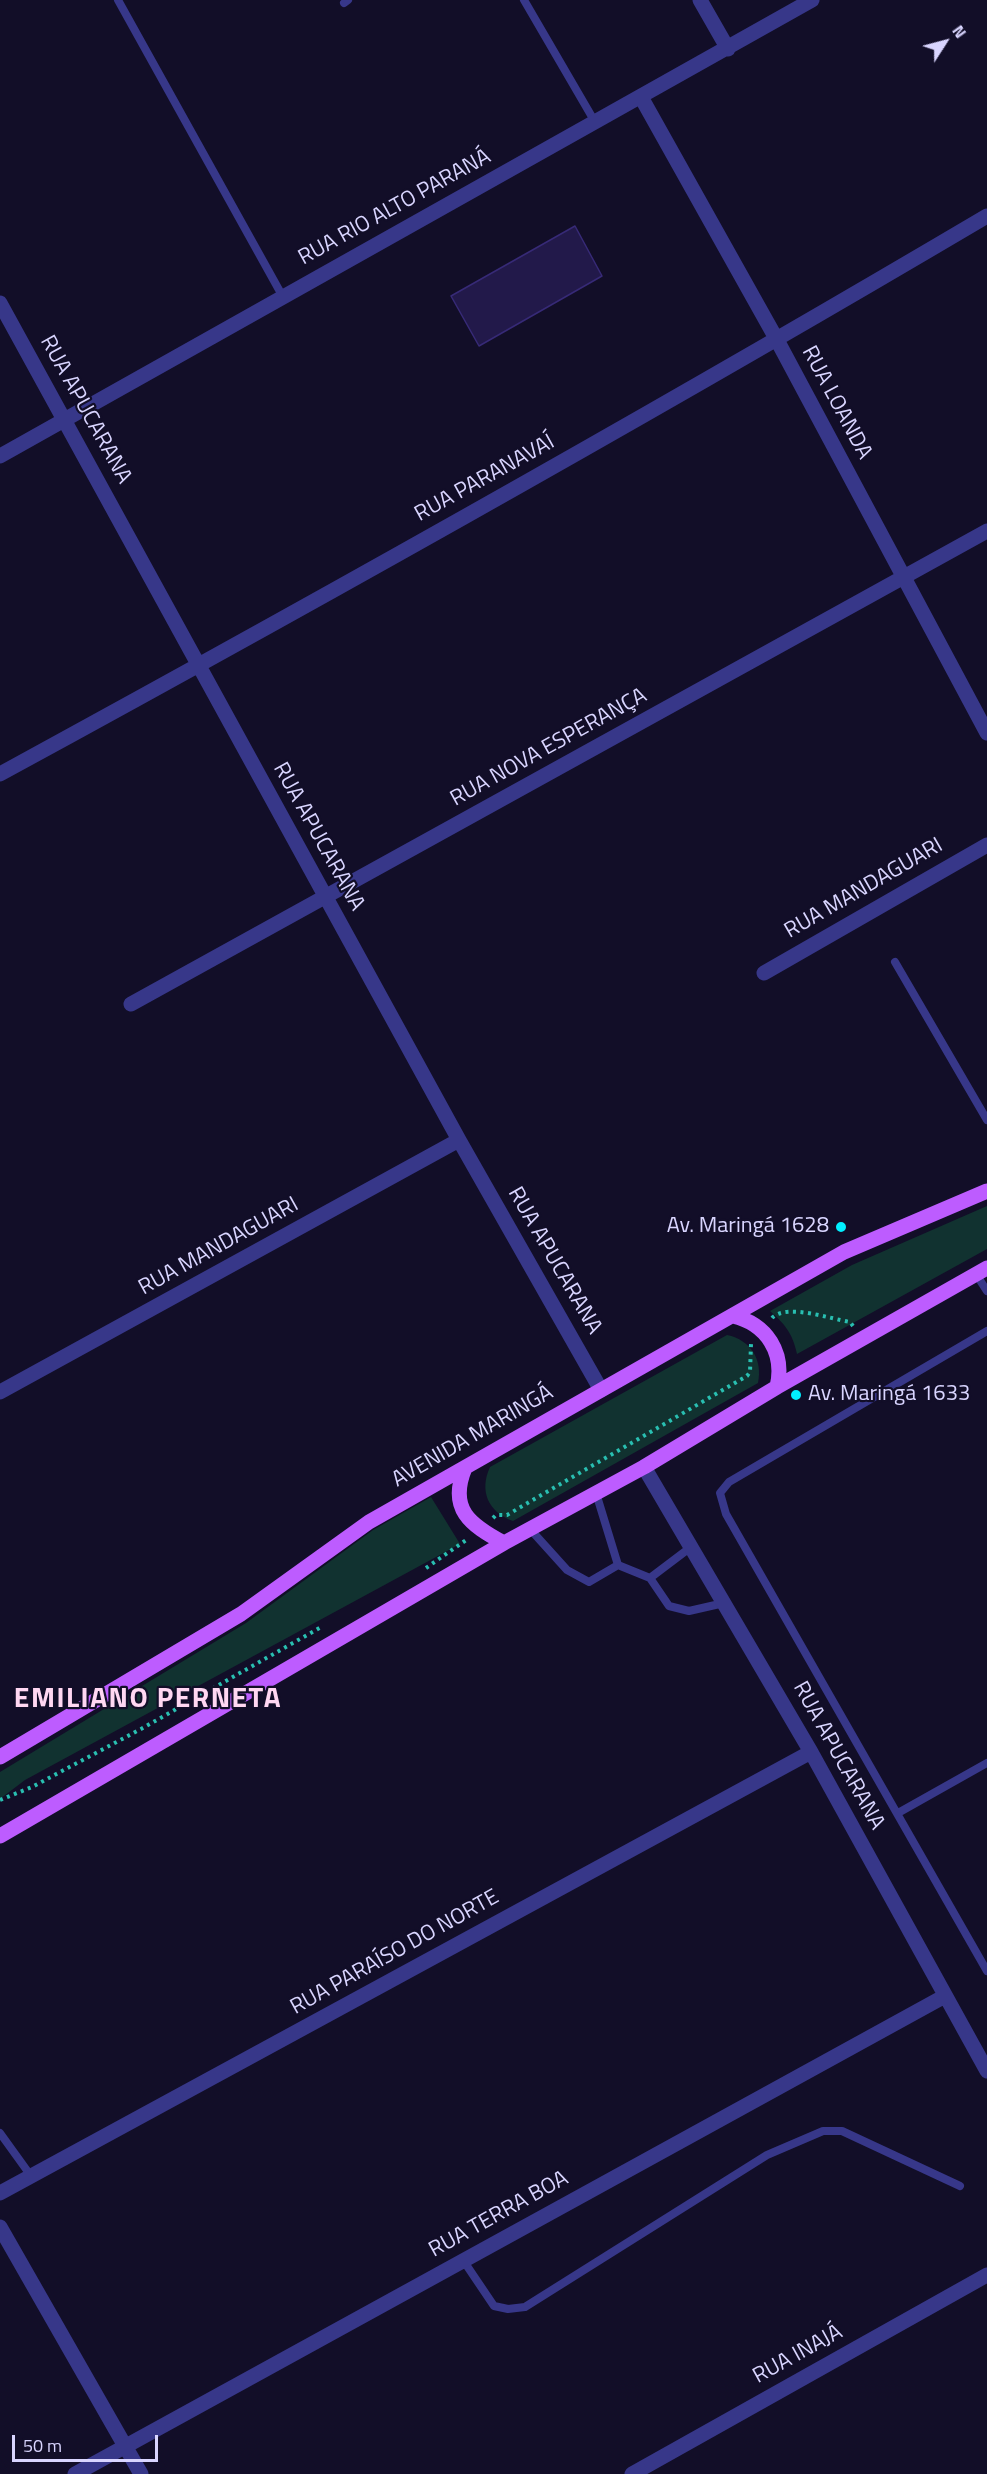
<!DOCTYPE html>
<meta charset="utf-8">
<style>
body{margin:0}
#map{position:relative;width:987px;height:2474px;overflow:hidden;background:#120e28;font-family:"Titillium Web",sans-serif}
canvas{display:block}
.north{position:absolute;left:915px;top:12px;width:60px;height:60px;-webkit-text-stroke:4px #120e28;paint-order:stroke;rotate:54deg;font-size:16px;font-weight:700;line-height:24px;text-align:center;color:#d9d5ff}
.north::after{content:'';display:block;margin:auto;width:21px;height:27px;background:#d9d5ff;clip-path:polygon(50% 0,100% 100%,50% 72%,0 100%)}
.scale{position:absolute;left:12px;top:2435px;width:146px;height:27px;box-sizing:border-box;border:3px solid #d9d5ff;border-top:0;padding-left:8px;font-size:18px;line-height:21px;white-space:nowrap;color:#d9d5ff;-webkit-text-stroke:4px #120e28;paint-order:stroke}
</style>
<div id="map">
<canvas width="987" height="2474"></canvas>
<div class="north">N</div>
<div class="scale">50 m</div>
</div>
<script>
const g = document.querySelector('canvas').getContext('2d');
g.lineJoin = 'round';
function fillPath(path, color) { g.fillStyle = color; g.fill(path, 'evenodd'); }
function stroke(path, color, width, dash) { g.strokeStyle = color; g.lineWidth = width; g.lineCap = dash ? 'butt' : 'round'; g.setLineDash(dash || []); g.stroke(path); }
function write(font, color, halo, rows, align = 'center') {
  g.font = font + ' "Titillium Web",sans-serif'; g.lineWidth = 4.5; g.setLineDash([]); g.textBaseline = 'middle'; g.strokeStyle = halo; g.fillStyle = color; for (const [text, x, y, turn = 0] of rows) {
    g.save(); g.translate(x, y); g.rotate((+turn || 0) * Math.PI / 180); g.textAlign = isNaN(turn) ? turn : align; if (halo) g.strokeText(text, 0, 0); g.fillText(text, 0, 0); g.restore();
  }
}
fillPath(new Path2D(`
 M987,1206V1249L797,1354C793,1334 785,1324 770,1311L852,1265Z
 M727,1335C751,1340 763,1360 758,1383L513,1521C488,1512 479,1491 490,1467Z
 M431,1497L460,1544L25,1780L0,1799V1772L246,1623L373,1530Z`), '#113230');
const building = new Path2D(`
 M575,226L602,276L479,346L451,296Z`);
fillPath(building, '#22194a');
stroke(building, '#372a77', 1.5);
stroke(new Path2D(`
 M772,1318C786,1303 831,1319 850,1322L853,1326
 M493,1518L496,1515H507L747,1376L750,1372L751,1344
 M426,1568L469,1538
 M0,1800L32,1787L141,1729L323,1626`), '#29bfb1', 4, [3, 4.5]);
stroke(new Path2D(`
 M118,0L283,297
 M524,0L595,122
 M344,3L348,0
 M895,962L987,1120
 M976,1274L987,1291
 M987,1331L729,1482L720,1493L726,1514L987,1971
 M530,1529L567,1570L589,1582L618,1565L596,1493
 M618,1565L650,1578L691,1547
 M650,1578L669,1606L689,1611L724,1603
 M898,1813L987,1763
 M0,2133L31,2176
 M463,2260L494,2306L508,2309L525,2307L767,2155L823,2131H842L960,2186`), '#373789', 8);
stroke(new Path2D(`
 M700,0L728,49
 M641,97L777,340L987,733
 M0,303L459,1140L601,1390
 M0,456L812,0
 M0,774C332,593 662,408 987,216
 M764,973L987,845
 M131,1004L987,531
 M0,1392L459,1140
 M644,1467L811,1752L987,2071
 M0,2193L811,1752
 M0,2227L141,2474
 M75,2474L945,1996
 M632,2474L987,2275`), '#373789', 15);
stroke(new Path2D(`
 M733,1316C767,1324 785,1353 777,1387
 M465,1468C448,1509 470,1525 504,1543
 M0,1757L241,1614L369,1522L844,1252L987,1191
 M0,1836L504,1543L644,1467L777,1387L987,1268`), '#bd5cff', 15);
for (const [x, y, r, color] of [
 [841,1227,6,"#01efff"],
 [796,1395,6,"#01efff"]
]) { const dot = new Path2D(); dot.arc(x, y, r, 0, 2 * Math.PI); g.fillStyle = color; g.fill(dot); stroke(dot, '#120e28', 2); }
write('22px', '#d9d5ff', '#120e28', [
 ["RUA RIO ALTO PARANÁ",395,208,-29],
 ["RUA LOANDA",836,403,62],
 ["RUA APUCARANA",85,410,61],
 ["RUA PARANAVAÍ",485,479,-29],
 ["RUA NOVA ESPERANÇA",549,748,-29],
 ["RUA APUCARANA",318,837,61],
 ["RUA MANDAGUARI",864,889,-30],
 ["RUA MANDAGUARI",219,1247,-29],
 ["RUA APUCARANA",554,1261,60],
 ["AVENIDA MARINGÁ",473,1437,-30],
 ["RUA APUCARANA",838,1756,61],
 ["RUA PARAÍSO DO NORTE",395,1953,-29],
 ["RUA TERRA BOA",499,2215,-29],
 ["RUA INAJÁ",798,2355,-29]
]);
write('22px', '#d9d5ff', '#120e28', [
 ["Av. Maringá 1628",829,1227],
 ["Av. Maringá 1633",808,1395,"left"]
], 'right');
g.letterSpacing = '1.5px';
write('bold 28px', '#ffd7f2', '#120e28', [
 ["EMILIANO PERNETA",148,1700]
]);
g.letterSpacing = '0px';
</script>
